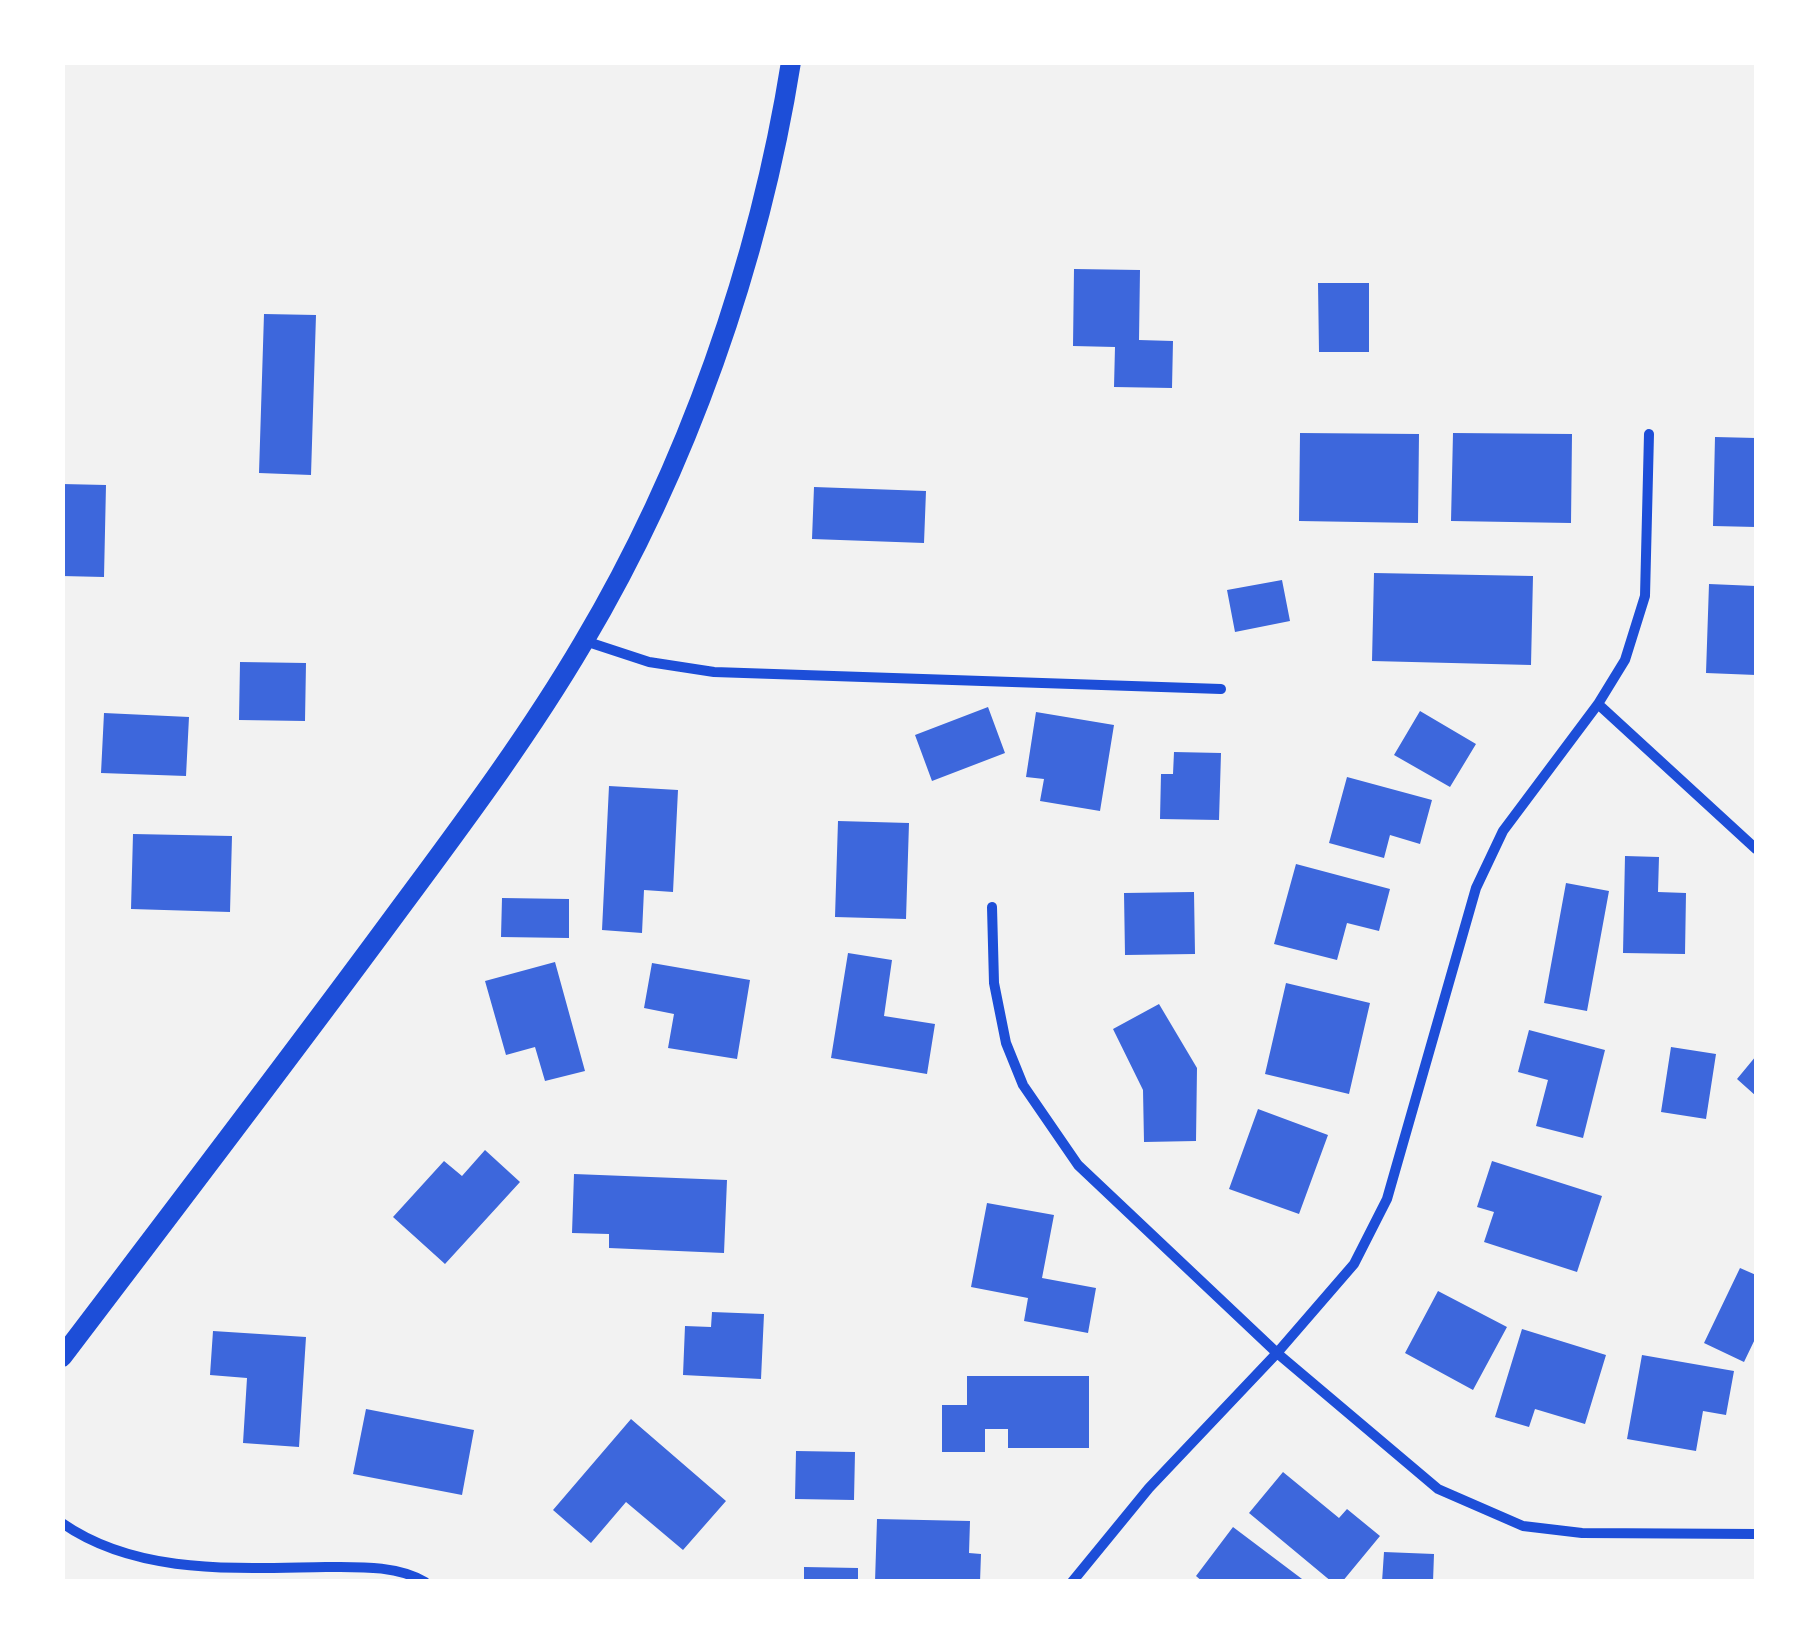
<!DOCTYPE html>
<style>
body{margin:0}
#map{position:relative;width:1819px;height:1644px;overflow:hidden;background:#f2f2f2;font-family:"Golos Text",sans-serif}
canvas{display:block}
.frame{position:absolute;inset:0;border:65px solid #fff;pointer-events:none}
</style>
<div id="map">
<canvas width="1819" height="1644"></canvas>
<div class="frame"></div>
</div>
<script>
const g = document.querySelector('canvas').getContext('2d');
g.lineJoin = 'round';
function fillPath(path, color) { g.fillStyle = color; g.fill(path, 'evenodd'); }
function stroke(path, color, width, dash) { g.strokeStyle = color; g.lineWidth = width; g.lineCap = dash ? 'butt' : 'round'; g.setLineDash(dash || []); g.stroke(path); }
fillPath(new Path2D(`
 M1074,269L1140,270L1139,340L1173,341L1172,388L1114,387L1115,347L1073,346Z
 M1318,283H1369V352H1319Z
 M264,314L316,315L311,475L259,473Z
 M1300,433L1419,434L1418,523L1299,521Z
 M1453,433L1572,434L1571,523L1451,521Z
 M1715,437L1756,438V527L1713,526Z
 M62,484L106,485L104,577L62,576Z
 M814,487L926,491L924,543L812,539Z
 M1374,573L1533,576L1531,665L1372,661Z
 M1282,580L1290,621L1235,632L1227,590Z
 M1709,584L1756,586V675L1706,673Z
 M240,662L306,663L305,721L239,720Z
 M988,707L1005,753L932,781L915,735Z
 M1420,711L1476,744L1450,787L1394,755Z
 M1036,712L1114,725L1100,811L1040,801L1044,779L1026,777Z
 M104,713L189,717L186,776L101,773Z
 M1174,752L1221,753L1219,820L1160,819L1161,774H1173Z
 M1347,777L1432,800L1420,844L1390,835L1384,858L1329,843Z
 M609,786L678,790L673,892L644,890L642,933L602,930Z
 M838,821L909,823L906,919L835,917Z
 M133,834L232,836L230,912L131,909Z
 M1625,856L1659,857L1658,892L1686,893L1685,954L1623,953Z
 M1296,864L1390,889L1379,931L1347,923L1337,960L1274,944Z
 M1566,883L1609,891L1587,1011L1544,1003Z
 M1194,892L1195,954L1125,955L1124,893Z
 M502,898L569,899V938L501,937Z
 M848,953L892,960L884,1016L935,1024L927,1074L831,1058Z
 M555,962L585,1071L545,1081L535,1047L506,1055L485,981Z
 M652,963L750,980L737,1059L668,1048L674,1014L644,1008Z
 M1286,983L1370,1003L1349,1094L1265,1074Z
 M1159,1004L1197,1068L1196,1141L1144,1142L1143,1090L1113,1029Z
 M1529,1030L1605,1050L1583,1138L1536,1126L1548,1080L1518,1072Z
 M1671,1047L1716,1054L1706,1119L1661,1112Z
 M1756,1056V1096L1737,1079Z
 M1258,1109L1328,1135L1299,1214L1229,1189Z
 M485,1150L520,1182L445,1264L393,1217L444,1161L462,1176Z
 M1492,1161L1602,1196L1577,1272L1484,1242L1494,1212L1477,1207Z
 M574,1174L727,1180L724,1253L609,1248V1234L572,1233Z
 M987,1203L1054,1215L1042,1278L1096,1288L1088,1333L1024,1321L1028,1298L971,1287Z
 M1740,1268L1756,1275V1337L1744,1362L1704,1343Z
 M1438,1291L1507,1327L1473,1390L1405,1353Z
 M712,1312L764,1314L761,1379L683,1375L685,1326L711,1327Z
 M1522,1329L1606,1355L1585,1424L1535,1409L1529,1427L1495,1417Z
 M213,1331L306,1337L299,1447L243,1443L247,1378L210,1375Z
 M1642,1355L1734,1371L1726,1415L1703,1411L1696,1451L1627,1439Z
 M967,1376H1089V1448H1008V1429H985V1452H942V1405H967Z
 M366,1409L474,1430L462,1495L353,1474Z
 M631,1419L726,1501L683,1550L626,1502L591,1543L553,1510Z
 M796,1451L855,1452L854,1500L795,1499Z
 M1283,1472L1339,1518L1347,1509L1380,1536L1342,1582H1332L1249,1513Z
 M877,1519L970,1521L969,1553L981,1554L980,1582H875Z
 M1233,1527L1306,1582H1203L1196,1576Z
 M1384,1552L1434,1554L1433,1582H1382Z
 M804,1567L858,1568V1582H804Z`), '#3d67dc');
stroke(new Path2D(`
 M585,641L649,662L714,672L1221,689
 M1598,704L1756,849
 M992,907L994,983L1006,1043L1023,1085L1078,1165L1277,1353L1438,1489L1523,1526L1582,1533L1756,1534
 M62,1523C138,1576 238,1568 326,1567C357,1567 397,1565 425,1582
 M1072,1582L1149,1488L1277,1353L1354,1264L1387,1199L1476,888L1503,831L1598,704L1625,660L1645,596L1649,434`), '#1d4ed8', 10);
stroke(new Path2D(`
 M62,1357C169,1216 276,1076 381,934C451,839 523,745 583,643C687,468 759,263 791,62`), '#1d4ed8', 20);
</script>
